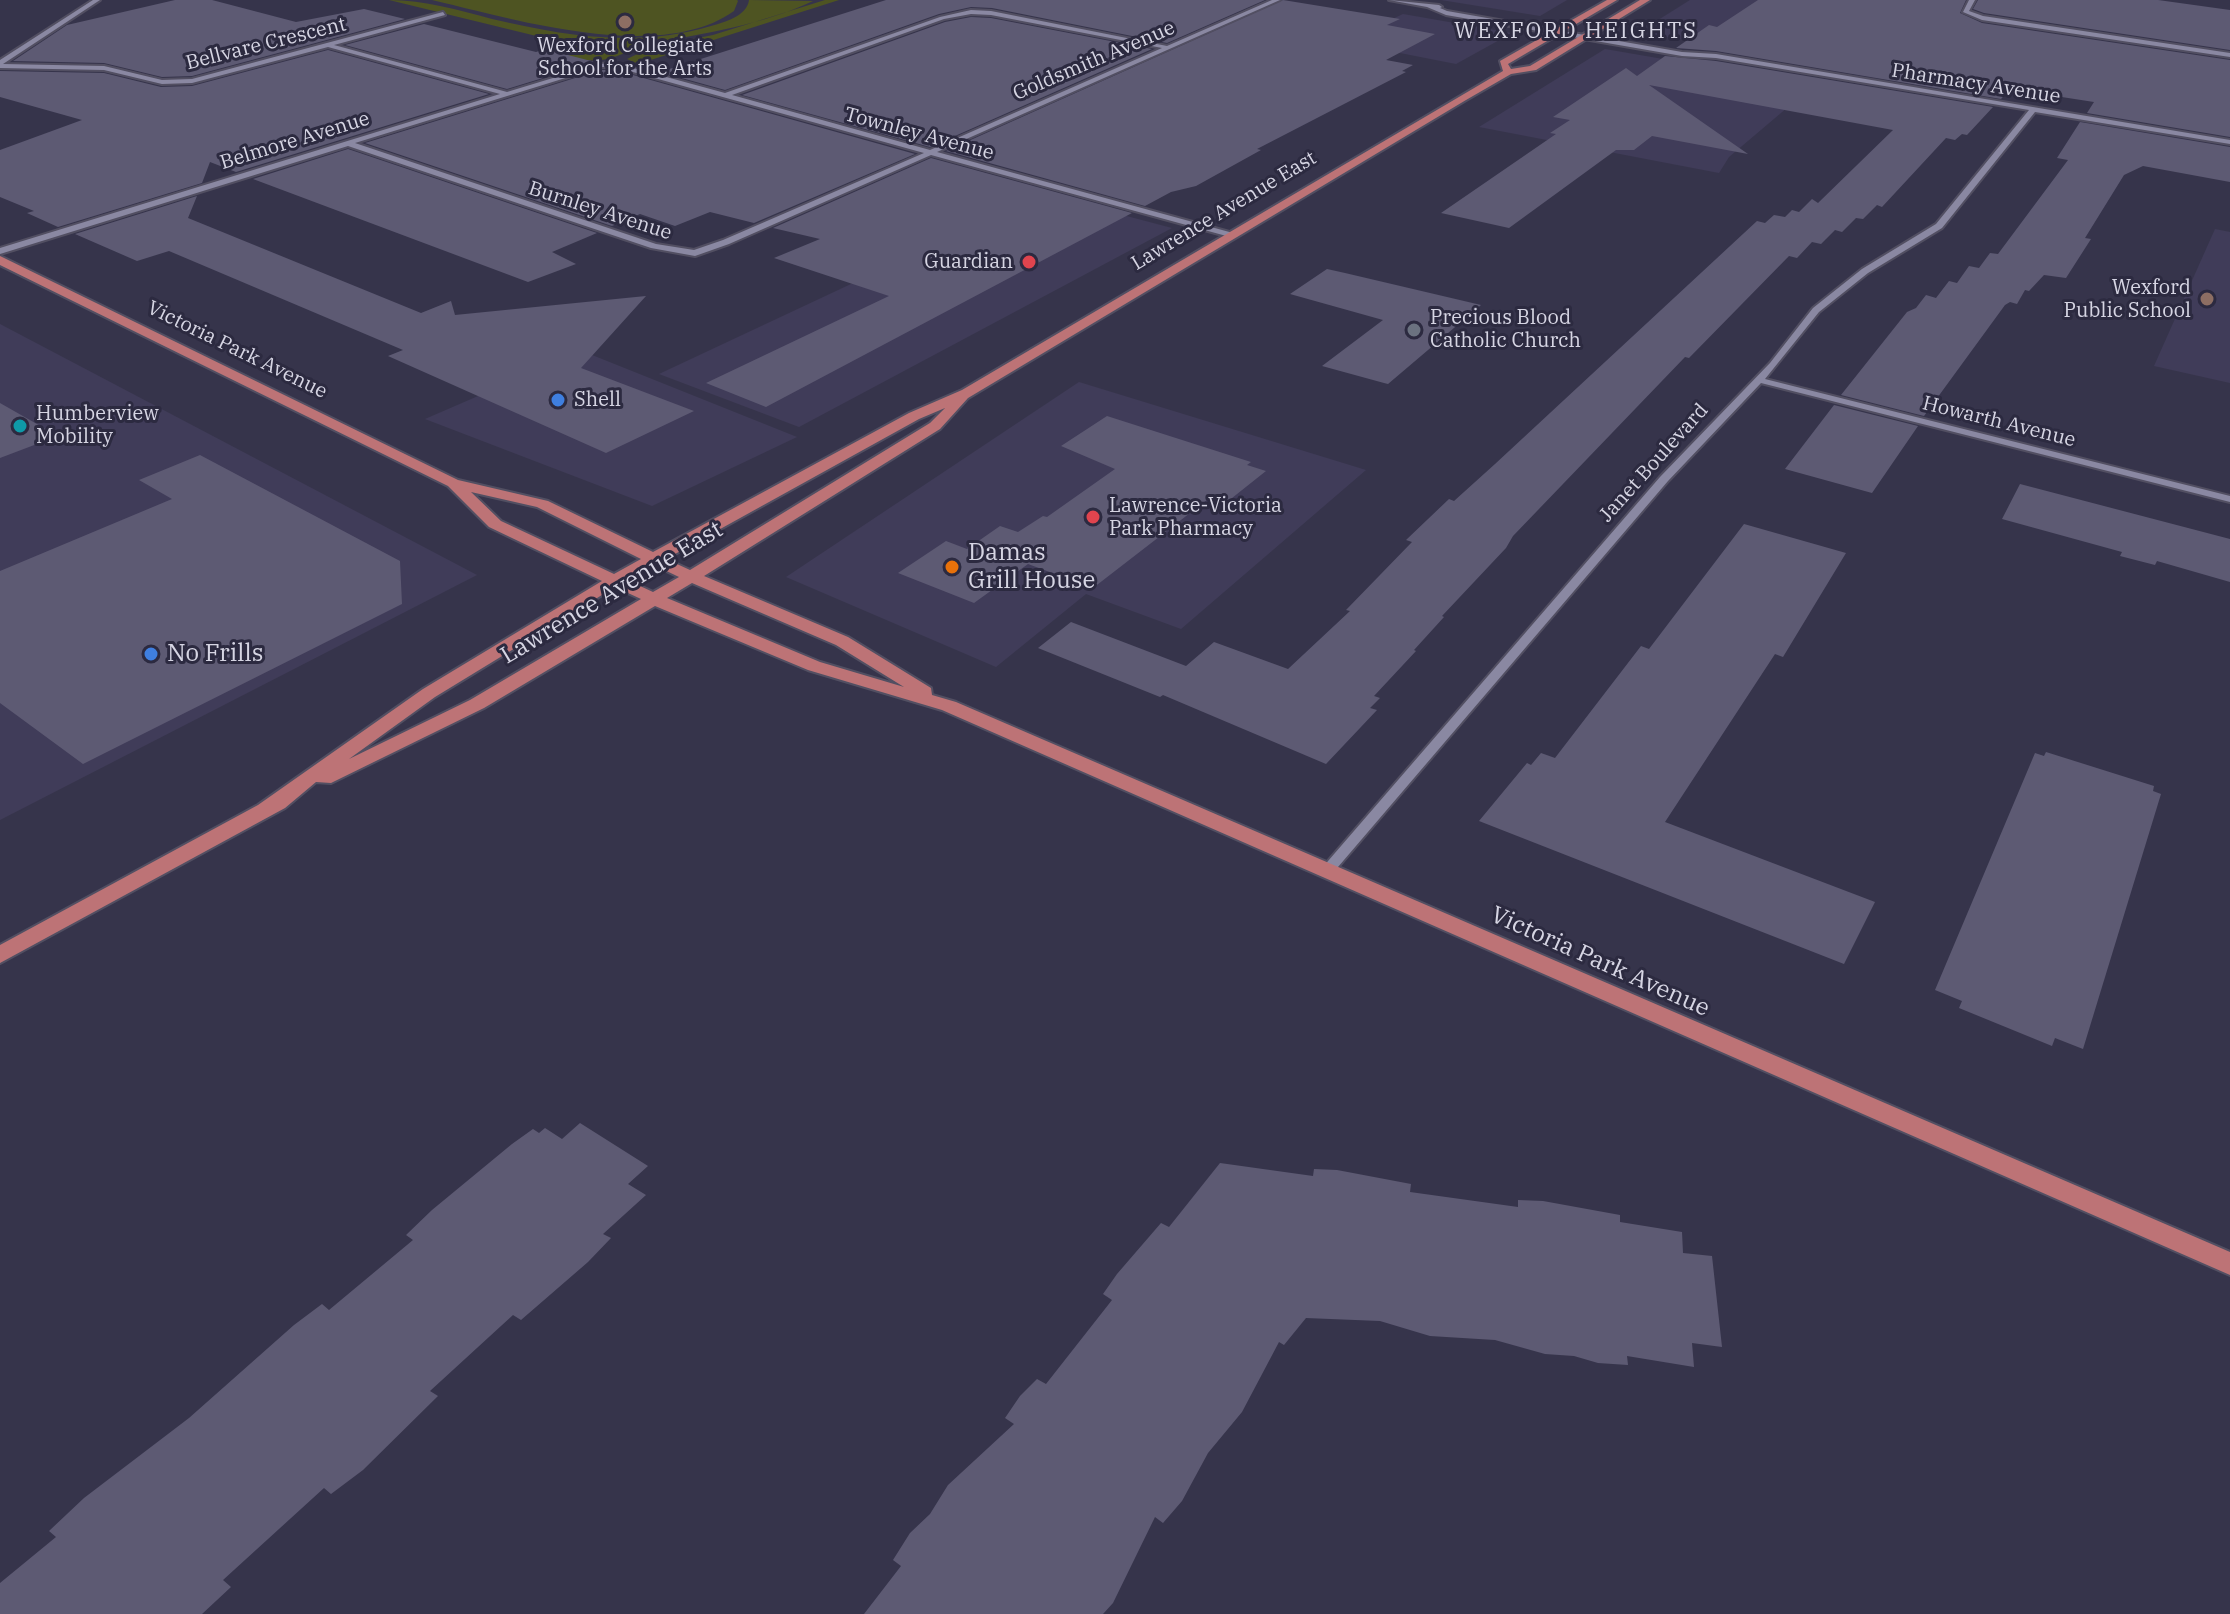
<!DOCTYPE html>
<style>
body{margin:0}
canvas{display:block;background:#36344b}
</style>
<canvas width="2230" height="1614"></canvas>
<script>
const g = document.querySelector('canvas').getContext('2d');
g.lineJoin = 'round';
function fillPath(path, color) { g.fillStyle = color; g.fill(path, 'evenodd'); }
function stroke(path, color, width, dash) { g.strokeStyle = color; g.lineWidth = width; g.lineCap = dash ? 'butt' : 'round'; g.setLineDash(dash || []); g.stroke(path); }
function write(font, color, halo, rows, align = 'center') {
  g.font = font + ' "IBM Plex Serif",serif'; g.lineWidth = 6; g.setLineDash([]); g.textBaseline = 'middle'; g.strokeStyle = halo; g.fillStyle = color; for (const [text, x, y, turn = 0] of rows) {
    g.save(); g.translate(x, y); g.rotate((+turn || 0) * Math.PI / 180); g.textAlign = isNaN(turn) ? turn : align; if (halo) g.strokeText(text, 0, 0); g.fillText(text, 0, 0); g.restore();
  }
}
fillPath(new Path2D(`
 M1441,0H1567L1540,16Z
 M1690,0H1840L1770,55L1639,32Z
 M1403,14L1512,33L1456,64L1344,42Z
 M1605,49L1814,85L1729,157L1719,173L1479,127Z
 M1043,194L1172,228L799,427L659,374Z
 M2215,229L2230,232V383L2154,366Z
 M0,324L477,575L0,820Z
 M582,351L797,437L652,506L425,419Z
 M1079,382L1366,470L1181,629L1086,594L996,667L786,577Z`), '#403c59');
fillPath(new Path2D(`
 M389,0C425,0 458,10 492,19C565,36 637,48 711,26C725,22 747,16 749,0L813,1C763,25 704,33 650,44C627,49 613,63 587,60C573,59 558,53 545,49L565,43Z
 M432,0H737L738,1L734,11C660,64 513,19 432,0Z
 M825,0H839L638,64L627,59L652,47L713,35Z`), '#4e5422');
fillPath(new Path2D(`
 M175,0H212L296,22L364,9L405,19L192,76L162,77L104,63L13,61L67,25Z
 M886,0H1265L1167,43L992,8L971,7L939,14L725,90L660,72Z
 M1283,0L1400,19L1387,25L1435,34L1386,60L1413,65L1402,71L1406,72L1257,149L1261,150L1196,186L1171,192L1145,206L946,151Z
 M1758,0H1966L1960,13L1982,23L2230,60V137L2087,113L2094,102L2010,89L2001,99L1716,51L1676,48L1709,25L1717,27Z
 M1978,0H2158L2230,10V50L1984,13L1973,9Z
 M971,17L991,18L1152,49L930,147L742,95L945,22Z
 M424,24L536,52L545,49L595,62L507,89L345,45Z
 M328,50L489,94L236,172L210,162L202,183L58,227L27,213L34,211L0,197V150L82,120L0,97V71L104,73L161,87L192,86Z
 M1665,56L1716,61L1993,107L1967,135L1962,134L1955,140L1946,138L1882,207L1877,205L1863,219L1856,218L1842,232L1835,230L1821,244L1812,242L1797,258L1789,256L1689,358L1685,357L1513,536L1506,548L1442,616L1444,617L1414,650L1416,651L1374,696L1380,698L1370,708L1377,710L1326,764L1163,695L1160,697L1038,648L1071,622L1186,666L1214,642L1288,669L1350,611L1346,610L1412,542L1406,540L1449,499L1454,501L1495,464L1757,221L1765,223L1774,215L1785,217L1792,210L1799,212L1812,199L1818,203L1893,130L1649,85L1748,154L1652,136L1634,150H1616L1509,228L1441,213L1556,134L1550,133L1570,120L1553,117L1626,68L1637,76Z
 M601,70H615L915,154L754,223L710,212L675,226L640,214L612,226L365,143Z
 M2080,122L2230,147V182L2143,166L2124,175L2085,238L2091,239L2066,278L2044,275L2029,291L2025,290L2017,304L2010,302L2005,305L1924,416L1841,395L1907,312L1916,308L1926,295L1936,298L1949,281L1957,283L1969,266L1979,268L1990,253L1998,254L2068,160L2057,158Z
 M348,149L597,233L552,252L576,264L528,282L253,179Z
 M931,158L1132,213L766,407L706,383L889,296L774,258L820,239L773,228Z
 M197,196L188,218L421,313L451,301L455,315L646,296L581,368L694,411L606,453L388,356L403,350L169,251L137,261L75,234Z
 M1327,269L1345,273L1481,305L1388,384L1384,383L1322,366L1383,320L1290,294Z
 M0,403L58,436L0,458Z
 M1834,405L1918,426L1872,493L1785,469Z
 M1107,416L1251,462L1247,465L1266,471L1227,502L1212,496L1093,588L1028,564L974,603L898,573L946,541L967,549L1000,526L1018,532L1043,516L1047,517L1115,469L1061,446Z
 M200,455L400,561L402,604L83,764L0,703V571L172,499L139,480Z
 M2020,484L2230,539V582L2157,561L2155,565L2120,556L2122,552L2002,519Z
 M1744,524L1846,553L1783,657L1775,654L1665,822L1875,902L1844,964L1479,821L1527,763L1531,765L1541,753L1555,758L1641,646L1649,649Z
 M2046,752L2154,786L2153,791L2161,794L2083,1049L2055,1038L2052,1046L1959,1008L1962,1001L1935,990L2035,753L2044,756Z
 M580,1123L648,1166L628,1184L646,1195L603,1234L611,1238L588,1262L521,1320L513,1315L430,1391L438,1396L363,1470L331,1494L324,1488L223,1580L231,1587L202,1614H0V1583L56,1537L49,1531L84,1498L189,1418L294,1325L322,1304L329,1310L413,1240L406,1235L432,1210L512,1144L533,1129L539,1133L545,1128L562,1139Z
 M1220,1163L1313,1176L1314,1169L1337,1170L1411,1184L1410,1192L1518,1207V1200L1543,1201L1620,1215V1222L1682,1232L1683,1253L1712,1256L1722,1347L1692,1343L1694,1367L1627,1356L1628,1365L1598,1363L1574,1356L1545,1354L1495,1340L1430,1336L1380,1321L1306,1318L1284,1345L1279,1342L1242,1412L1208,1453L1182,1501L1163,1523L1155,1517L1113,1603L1103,1614H864L901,1566L893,1560L910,1533L930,1514L948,1485L1014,1424L1005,1418L1020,1396L1037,1379L1046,1384L1112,1300L1103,1294L1117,1274L1161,1223L1169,1227Z`), '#5d5a73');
const minor = new Path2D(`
 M93,0H100L3,64L104,66L162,80L192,79L443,12L445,15L334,45L507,92L599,64L615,63L725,93L940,17L971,10L991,11L1167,46L1272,0H1280L937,152L1233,233V237H1230L931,155L729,244L695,256L651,248L348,146L0,254V248L500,94L328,47L192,83L162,84L104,70L0,68V60ZM971,14L991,15L1162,48L930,150L732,95L944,19ZM601,67H615L924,153L723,240L694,250L656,244L355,143Z
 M1389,0L1439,5L1442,7L1440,8L1447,11L1682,52L1716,54L2230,140V144L2035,112L1942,228L1868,273L1819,312L1765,379L2230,496V502L1761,383L1668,481L1332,874H1322L1320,871L1322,868L1660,477L1770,363L1813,308L1862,269L1936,224L2029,110L1716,58L1682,56L1446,15L1427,7Z
 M1969,0H1975L1969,11L1983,16L2230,53V57L1982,20L1963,12Z`);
const major = new Path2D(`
 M1607,0H1617L1508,64L1511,69L1530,66L1640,0H1650L1536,70L1511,74L1466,100L968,398L940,429L704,576L848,637L931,688L932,695L956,702L2230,1252V1275L942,710L808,670L655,606L484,708L331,783L316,782L285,808L0,963V945L258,805L423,689L602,581L489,527L448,486L0,265V256L458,480L548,501L653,552L909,413L962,390L1503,71L1500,61ZM945,408L930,423L690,570L666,559L919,419ZM471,492L537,507L641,559L614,574L501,521ZM654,565L679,577L653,592L627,580ZM692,583L836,645L904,687L820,662L667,598ZM615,587L641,599L470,700L349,759L435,697Z`);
stroke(minor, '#524f62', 4);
stroke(major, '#524f62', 4);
fillPath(minor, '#8a88a2');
fillPath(major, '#bd7376');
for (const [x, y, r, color] of [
 [625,22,8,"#8d6e63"],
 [1029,262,8,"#e0444e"],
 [2207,299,8,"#8d6e63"],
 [1414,330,8,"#6b7280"],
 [558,400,8,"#3f7fe0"],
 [20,426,8,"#0f9aa8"],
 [1093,517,8,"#e0444e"],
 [952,567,8,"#e8710a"],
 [151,654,8,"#3f7fe0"]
]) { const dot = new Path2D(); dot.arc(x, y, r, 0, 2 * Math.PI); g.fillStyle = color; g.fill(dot); stroke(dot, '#2c2a40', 3); }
write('20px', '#d6d5e3', '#2c2a40', [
 ["Bellvare Crescent",266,44,-14],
 ["Goldsmith Avenue",1094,61,-23],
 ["Pharmacy Avenue",1976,84,9],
 ["Townley Avenue",919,134,15],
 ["Belmore Avenue",295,141,-17],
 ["Burnley Avenue",600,211,18],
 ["Lawrence Avenue East",1224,211,-31],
 ["Victoria Park Avenue",237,350,26],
 ["Howarth Avenue",1999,422,14],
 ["Janet Boulevard",1654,463,-48]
]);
write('20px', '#d6d5e3', '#2c2a40', [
 ["Wexford Collegiate",625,46,"center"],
 ["School for the Arts",625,69,"center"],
 ["Guardian",1013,262,"right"],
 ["Wexford",2191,288,"right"],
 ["Public School",2191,311,"right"],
 ["Precious Blood",1430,318],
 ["Catholic Church",1430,341],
 ["Shell",574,400],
 ["Humberview",36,414],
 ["Mobility",36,437],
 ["Lawrence-Victoria",1109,506],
 ["Park Pharmacy",1109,529]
], 'left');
g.letterSpacing = '2px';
write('22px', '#d6d5e3', '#2c2a40', [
 ["WEXFORD HEIGHTS",1576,32]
]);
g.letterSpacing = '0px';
write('24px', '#d6d5e3', '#2c2a40', [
 ["Damas",968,553],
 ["Grill House",968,581],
 ["No Frills",167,654]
], 'left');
write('24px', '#d6d5e3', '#2c2a40', [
 ["Lawrence Avenue East",612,593,-31],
 ["Victoria Park Avenue",1600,962,24]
]);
</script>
